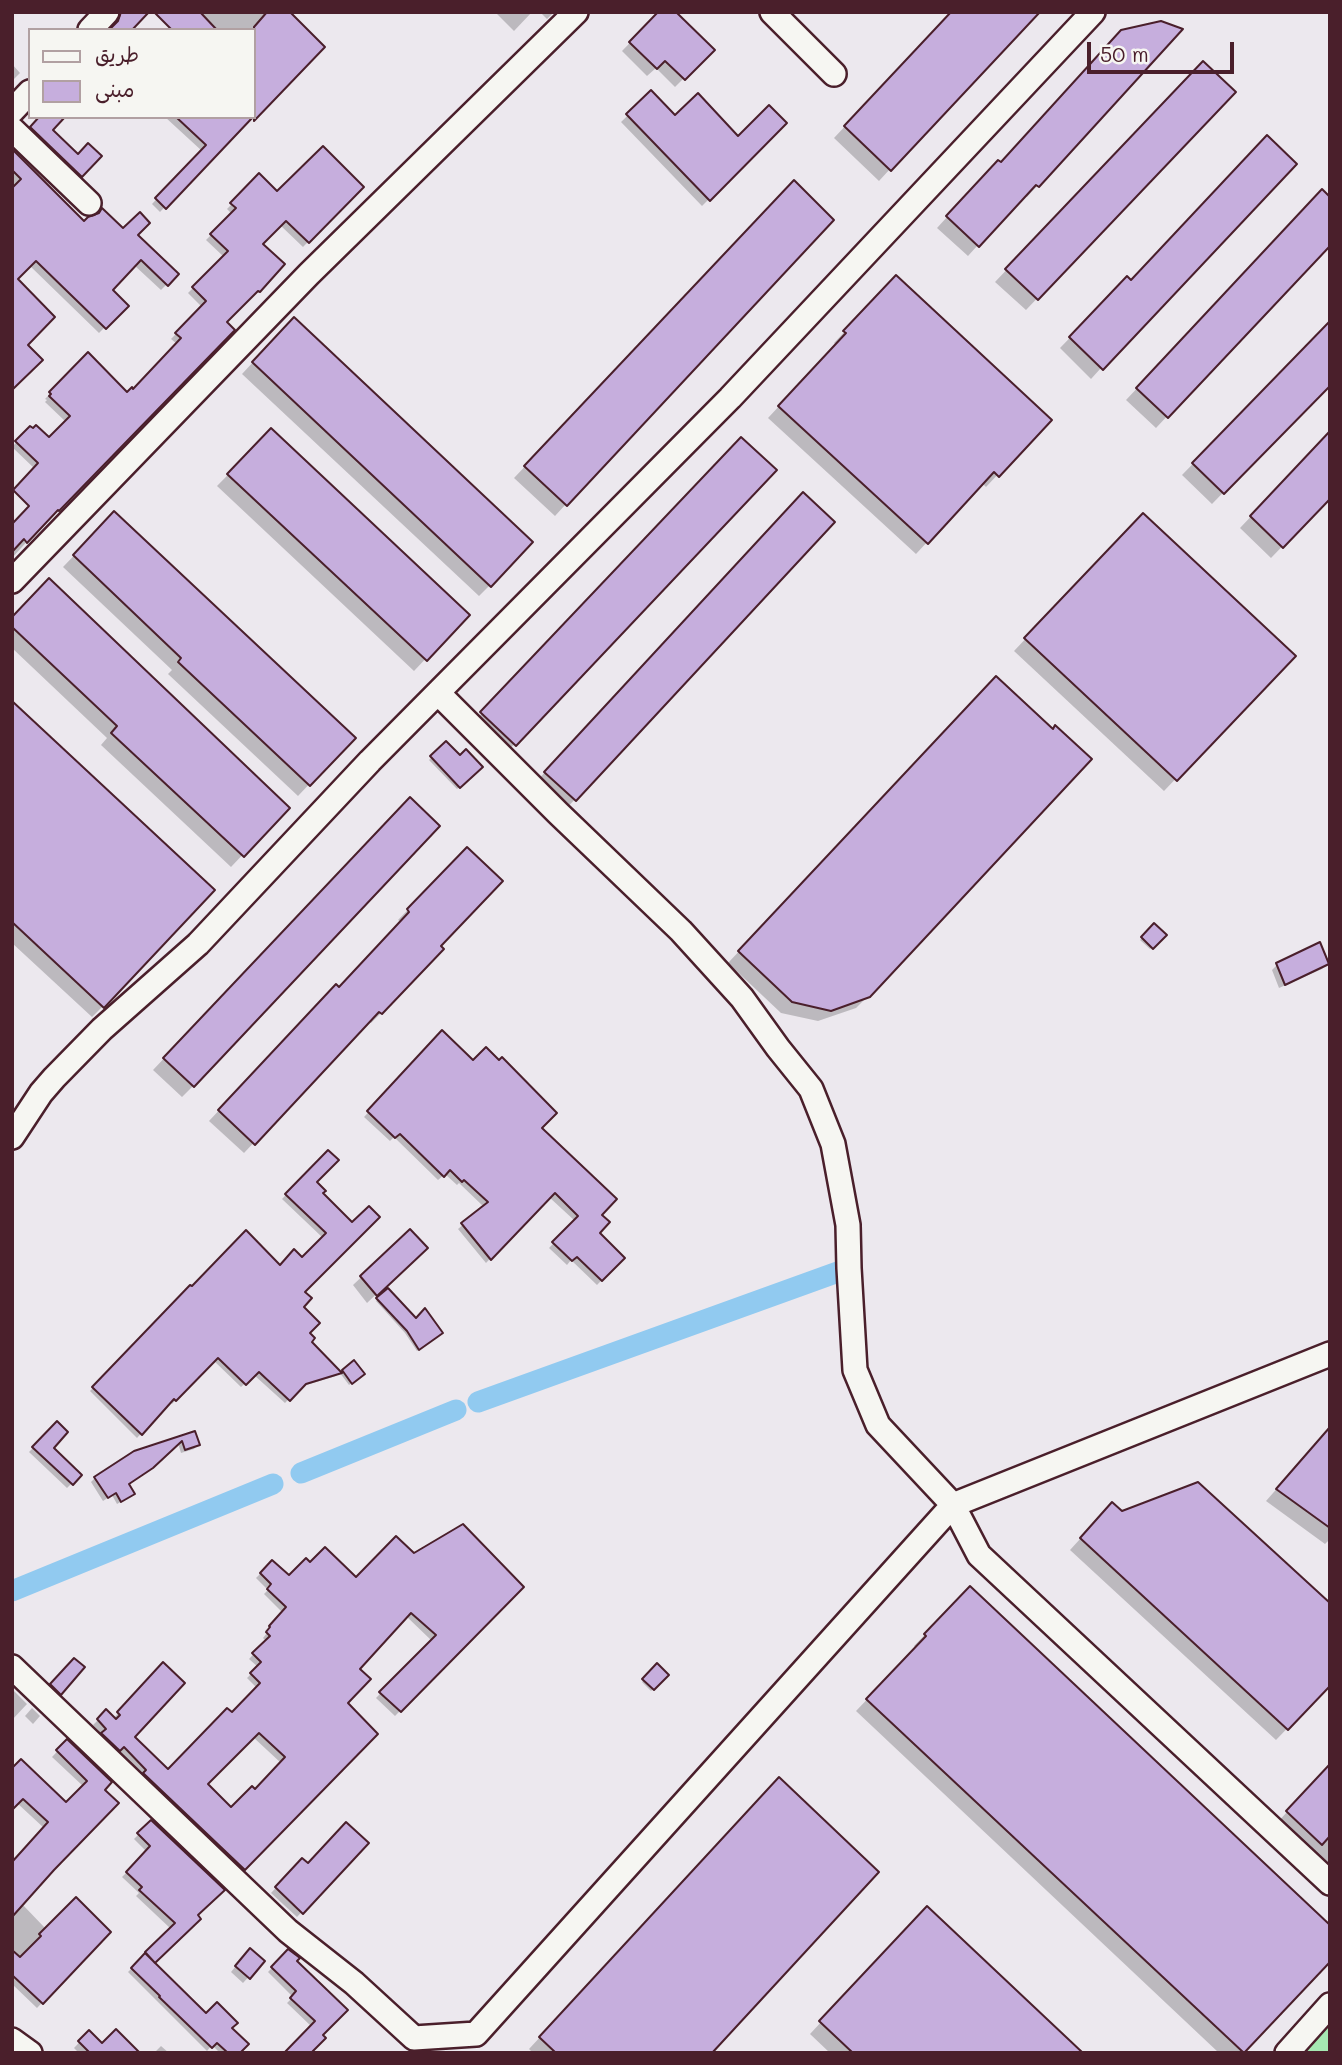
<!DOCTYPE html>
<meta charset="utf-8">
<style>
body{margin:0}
#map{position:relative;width:1342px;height:2065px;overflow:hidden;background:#ece8ee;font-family:Mali,"Playpen Sans Arabic",sans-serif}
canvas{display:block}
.frame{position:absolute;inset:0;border:14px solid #4a1f2b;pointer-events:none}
.legend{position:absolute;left:28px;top:28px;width:228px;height:91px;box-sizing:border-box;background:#f6f6f2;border:2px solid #b1a0a2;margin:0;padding:9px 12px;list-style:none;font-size:21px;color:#4a1f2b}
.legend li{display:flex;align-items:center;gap:14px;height:35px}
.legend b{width:35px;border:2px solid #b1a0a2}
.scale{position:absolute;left:1087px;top:42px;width:147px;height:32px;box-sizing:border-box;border:4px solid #4a1f2b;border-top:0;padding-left:9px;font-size:21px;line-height:24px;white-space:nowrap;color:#4a1f2b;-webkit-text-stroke:5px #f6f6f2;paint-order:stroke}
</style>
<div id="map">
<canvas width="1342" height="2065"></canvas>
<div class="frame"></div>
<ul class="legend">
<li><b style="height:9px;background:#f6f6f2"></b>طريق</li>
<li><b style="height:19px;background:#c6aedd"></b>مبنى</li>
</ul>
<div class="scale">50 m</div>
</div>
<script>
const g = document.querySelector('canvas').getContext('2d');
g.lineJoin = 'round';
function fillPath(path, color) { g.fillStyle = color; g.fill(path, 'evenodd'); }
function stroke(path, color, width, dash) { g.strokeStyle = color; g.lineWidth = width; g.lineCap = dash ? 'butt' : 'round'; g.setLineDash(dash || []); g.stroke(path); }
fillPath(new Path2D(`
 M1330,2022V2053H1303Z`), '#a6e8b2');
fillPath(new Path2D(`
 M187,12H287L260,111L235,137L233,136L160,212L152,204L202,151L165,117H254V30H172Z
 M495,12H532L514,31Z
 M540,12H554L547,19Z
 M660,12L712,50L675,87L656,68L647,76L622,51Z
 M952,12L890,169L879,181L834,138Z
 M1180,30L1037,186L1027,197L1024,194L968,256L937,228L988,172Z
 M12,64L20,73L12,81Z
 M1192,74L1234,92L1026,310L995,282Z
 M651,93L675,117L738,139L785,123L702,206L621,122Z
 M41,117L50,130L78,157L100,156L73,184L23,136Z
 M12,151L84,223L136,235L177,274L161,290L134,265L111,290L126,306L99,333L29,265L15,279L26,345L12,388Z
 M259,176L277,193L362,187L303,247L280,225L261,244L283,264L253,296L252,295L225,322L233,330L58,510L52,514L12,558V525L42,493L35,469L12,447L30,428L49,439L66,422L45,402L47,400L45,399L88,354L127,394L133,391L177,344L171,339L202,307L188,293L224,257L206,240L232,214L227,209Z
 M783,194L566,504L555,516L514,478Z
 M1311,203L1330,243L1156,428L1126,400Z
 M1127,279L1131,282L1101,368L1091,379L1060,348Z
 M885,288L1049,420L986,487L982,483L916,554L768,418L836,345L834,343Z
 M1330,323V383L1212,504L1182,475Z
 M283,330L490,585L479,596L242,374Z
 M271,431L467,615L414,671L217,486Z
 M1330,433V497L1271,558L1240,528Z
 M730,451L774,471L503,756L471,725Z
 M792,506L833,522L564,811L534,784Z
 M114,514L353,738L298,796L168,674L172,670L63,567Z
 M1132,526L1293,656L1164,791L1014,651Z
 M12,618L287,808L231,867L101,745L107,738L12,648Z
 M985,690L868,996L856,1008L818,1021L781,1013L728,963Z
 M12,703L103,1006L92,1017L12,943Z
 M446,743L460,757L481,767L457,789L429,760Z
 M398,811L193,1086L182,1097L153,1070Z
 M467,849L438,946L381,1013L371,1023L369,1021L244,1153L209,1121L326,996L339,989L401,922L398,920Z
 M1154,925L1164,935L1150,949L1140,940Z
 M1327,964L1322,969L1279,988L1272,970L1277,965Z
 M442,1033L540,1128L600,1215L597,1233L623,1258L597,1285L571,1260L567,1265L549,1248L575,1221L549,1197L486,1263L458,1229L484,1207L459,1183L457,1185L445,1174L438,1180L394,1137L390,1141L364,1117Z
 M328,1152L315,1183L320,1193L352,1224L302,1292L301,1307L309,1342L340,1373L336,1376L300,1387L285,1403L254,1375L241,1387L213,1360L172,1404L170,1402L137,1438L90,1391L187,1291L280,1267L302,1259L323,1238L282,1199Z
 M410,1231L425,1248L367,1303L353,1285Z
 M388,1290L416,1320L439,1335L417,1351L405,1333L376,1301Z
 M354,1363L363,1374L349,1385L340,1373Z
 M57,1424L52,1448L80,1475L67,1488L29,1452Z
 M1330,1428V1539L1325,1544L1266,1501Z
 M194,1433L198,1445L194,1449L181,1453L178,1443L147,1472L127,1485L128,1498L117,1504L112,1495L103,1501L91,1482L95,1478Z
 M1101,1516L1330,1684L1276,1740L1070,1550Z
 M413,1555L522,1587L395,1716L376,1698L432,1641L406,1616L358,1669L345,1703L376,1734L239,1874L140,1779L143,1776L118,1751L114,1754L98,1739L102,1734L93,1725L106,1712L113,1719L163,1665L132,1737L167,1771L232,1715L257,1688L247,1678L258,1667L249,1659L266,1641L263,1638L267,1633L265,1631L283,1613L264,1594L268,1590L256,1578L272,1562L289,1578L356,1579ZM253,1737L281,1763L255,1792L231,1810L206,1784Z
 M959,1599L1330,1960L1241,2053H1219L856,1711L916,1648L914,1646Z
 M74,1660L82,1668L58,1695L50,1687Z
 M657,1666L667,1675L651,1691L642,1682Z
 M12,1689L27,1704L12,1720Z
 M32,1708L40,1716L33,1724L25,1716Z
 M67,1741L110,1782L22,1904L46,1929L109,1932L37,2008L12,1984V1856L15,1858L44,1828L17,1803L12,1770L66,1805L84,1787L52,1757Z
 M1330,1765V1873L1276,1824Z
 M768,1791L709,2053H533L529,2049Z
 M151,1822L196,1915L153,1963L206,2015L229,2028L238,2053H220L212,2045L207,2051L128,1972L171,1929L136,1896L139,1893L122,1877L147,1852L134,1839Z
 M367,1843L297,1917L271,1893L302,1860L308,1865Z
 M916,1920L1080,2053H830L810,2034Z
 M288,1951L295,1961L346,2010L312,2027L287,2003L293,1997L268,1972Z
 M245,1955L263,1961L243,1983L231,1972Z
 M89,2032L102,2045L137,2053H79L74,2048Z
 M161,2046L169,2053H154Z`), '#0003');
stroke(new Path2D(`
 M478,1402L849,1268
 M301,1473L456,1410
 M12,1591L273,1484`), '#91caf0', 21);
const building = new Path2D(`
 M121,12H149L132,30H109L118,21Z
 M154,12H200L217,30H172Z
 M267,12H290L325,47L254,121V27Z
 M658,12H676L715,50L685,80L665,61L657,69L629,42Z
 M951,12H1040L891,171L844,126Z
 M1161,21L1183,29L1039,187L1036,185L979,247L946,216L998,160L1001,162L1121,30Z
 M1203,61L1236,92L1038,300L1005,269Z
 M651,90L675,115L698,93L738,136L769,105L787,123L710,201L626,114Z
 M39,117H65L53,130L78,154L88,143L102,156L82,177L30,127Z
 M176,117H253L166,209L155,198L206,145Z
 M1267,135L1297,164L1103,370L1069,337L1127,276L1131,280Z
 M323,146L364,187L309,243L286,221L263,244L285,264L260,292L258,291L227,322L235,330L59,511L58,510L27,543L24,539L12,552V524L29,506L13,490L38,463L15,441L30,426L33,428L36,425L49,437L70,416L49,396L51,394L49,392L88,352L127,392L132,387L133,389L181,338L175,333L206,301L192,287L228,251L210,234L236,208L230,203L259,173L277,191Z
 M12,149L84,221L88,217L99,213L102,208L123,228L140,212L150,223L138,235L179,274L168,286L141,260L113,290L129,306L106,329L36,261L18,279L55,317L28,345L43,360L12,390V188L21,179L12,170Z
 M794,180L834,220L567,506L524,466Z
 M1322,189L1330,197V246L1168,418L1136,388Z
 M896,275L1052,420L999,477L994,472L928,544L778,406L846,333L843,331Z
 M294,317L533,542L491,587L252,362Z
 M1330,321V386L1224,494L1192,463Z
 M271,428L470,615L427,661L227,474Z
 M1330,431V499L1283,548L1250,516Z
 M741,437L777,470L516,746L480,712Z
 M803,492L835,522L576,801L544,772Z
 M114,511L356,738L310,786L178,662L181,658L73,555Z
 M1143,513L1296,656L1177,781L1024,638Z
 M49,578L290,808L244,857L111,733L117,726L12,627V617Z
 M996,676L1053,729L1055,725L1092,759L870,997L831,1011L792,1002L738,951Z
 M12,701L215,890L104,1008L12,922Z
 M446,741L460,755L466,749L483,767L460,788L430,756Z
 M410,797L440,826L194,1087L163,1058Z
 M467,847L503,881L441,946L444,949L382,1014L379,1012L255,1145L218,1110L336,984L339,987L409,912L407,909Z
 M1154,923L1167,935L1153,949L1141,937Z
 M1320,942L1329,964L1285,985L1276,963Z
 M442,1030L473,1060L486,1047L499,1060L502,1057L557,1113L542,1128L617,1199L602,1215L610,1222L600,1233L625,1258L602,1281L577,1257L572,1261L552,1242L578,1216L555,1193L491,1260L461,1223L488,1202L464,1180L462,1182L450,1170L444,1177L400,1134L395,1138L367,1111Z
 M328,1150L339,1160L317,1182L326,1191L323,1193L352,1222L369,1206L380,1217L305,1292L312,1298L304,1307L320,1323L310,1333L315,1338L312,1342L342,1373L306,1384L290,1401L259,1372L246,1385L218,1358L176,1401L174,1399L142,1435L92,1387L190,1285L192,1286L246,1230L280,1265L294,1249L302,1257L326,1233L285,1194Z
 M410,1229L428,1248L377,1296L360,1276Z
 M388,1288L416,1318L425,1308L443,1333L419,1350L407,1331L376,1298Z
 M354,1360L365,1374L352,1384L342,1370Z
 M57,1421L68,1432L54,1448L82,1475L73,1485L32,1447Z
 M1330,1427V1528L1276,1489Z
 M195,1431L200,1445L185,1450L182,1441L153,1468L129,1484L135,1494L121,1502L116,1493L108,1498L94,1477L134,1451Z
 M1198,1482L1330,1603V1686L1288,1730L1080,1538L1112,1502L1122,1511Z
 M463,1524L524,1587L401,1712L379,1692L436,1635L411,1613L360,1669L371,1679L348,1703L378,1734L245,1870L143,1773L146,1770L124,1747L120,1751L101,1733L106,1729L97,1719L106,1709L116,1719L120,1715L117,1712L163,1662L185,1683L135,1737L168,1769L227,1708L232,1712L260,1683L250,1673L261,1662L252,1653L270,1636L266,1632L270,1627L269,1626L286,1607L267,1589L271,1584L260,1573L272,1560L289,1575L306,1558L310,1562L325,1547L356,1577L396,1536L414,1553ZM259,1733L285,1757L255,1789L252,1786L231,1807L208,1784Z
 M970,1586L1330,1925V1962L1244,2053L866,1699L926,1636L924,1634Z
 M74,1658L85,1667L61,1695L50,1684Z
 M657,1663L669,1675L654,1690L642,1679Z
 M67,1739L112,1782L105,1790L119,1803L54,1870L12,1917V1862L48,1822L23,1799L12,1810V1768L21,1759L66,1802L87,1781L56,1750Z
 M1330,1764V1836L1322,1845L1286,1811Z
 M779,1777L879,1872L712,2053H556L539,2037Z
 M151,1820L225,1890L198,1915L201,1919L155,1963L145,1952L175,1923L139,1890L142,1887L126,1872L150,1846L137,1833Z
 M346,1822L369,1843L303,1914L275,1887L302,1858L308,1863Z
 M76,1897L111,1932L43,2004L12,1975V1950L20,1957L41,1936L39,1934Z
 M927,1906L1083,2053H853L819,2021Z
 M250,1948L265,1961L250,1979L235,1966Z
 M288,1949L300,1958L297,1961L348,2010L323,2035L326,2038L311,2053H284L315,2021L290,1998L296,1991L271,1967Z
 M145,1953L206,2013L217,2002L238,2023L232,2028L249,2044L240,2053H228L217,2043L212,2048L159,1997L160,1996L131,1968Z
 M116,2029L140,2053H90L78,2041L89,2030L102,2043Z`);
fillPath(building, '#c6aedd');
stroke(building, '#4a1f2b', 2);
const minor = new Path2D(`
 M772,12L834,74
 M90,30L107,12
 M12,111L30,92
 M12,129L89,203
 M12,581L309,274L576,12
 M439,694L558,813L681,931L742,998L778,1048L811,1089L833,1144L848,1225L849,1268L855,1370L878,1425L953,1505L979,1555L1330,1883
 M12,1137L41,1093L54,1078L102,1029L198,944L370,761L730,398L1093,12
 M12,1667L288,1931L354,1983L414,2038L476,2034L953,1505L1330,1354
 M12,2040L30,2053
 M1287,2053L1330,2005`);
stroke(minor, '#4a1f2b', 28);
stroke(minor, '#f6f6f2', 23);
</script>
